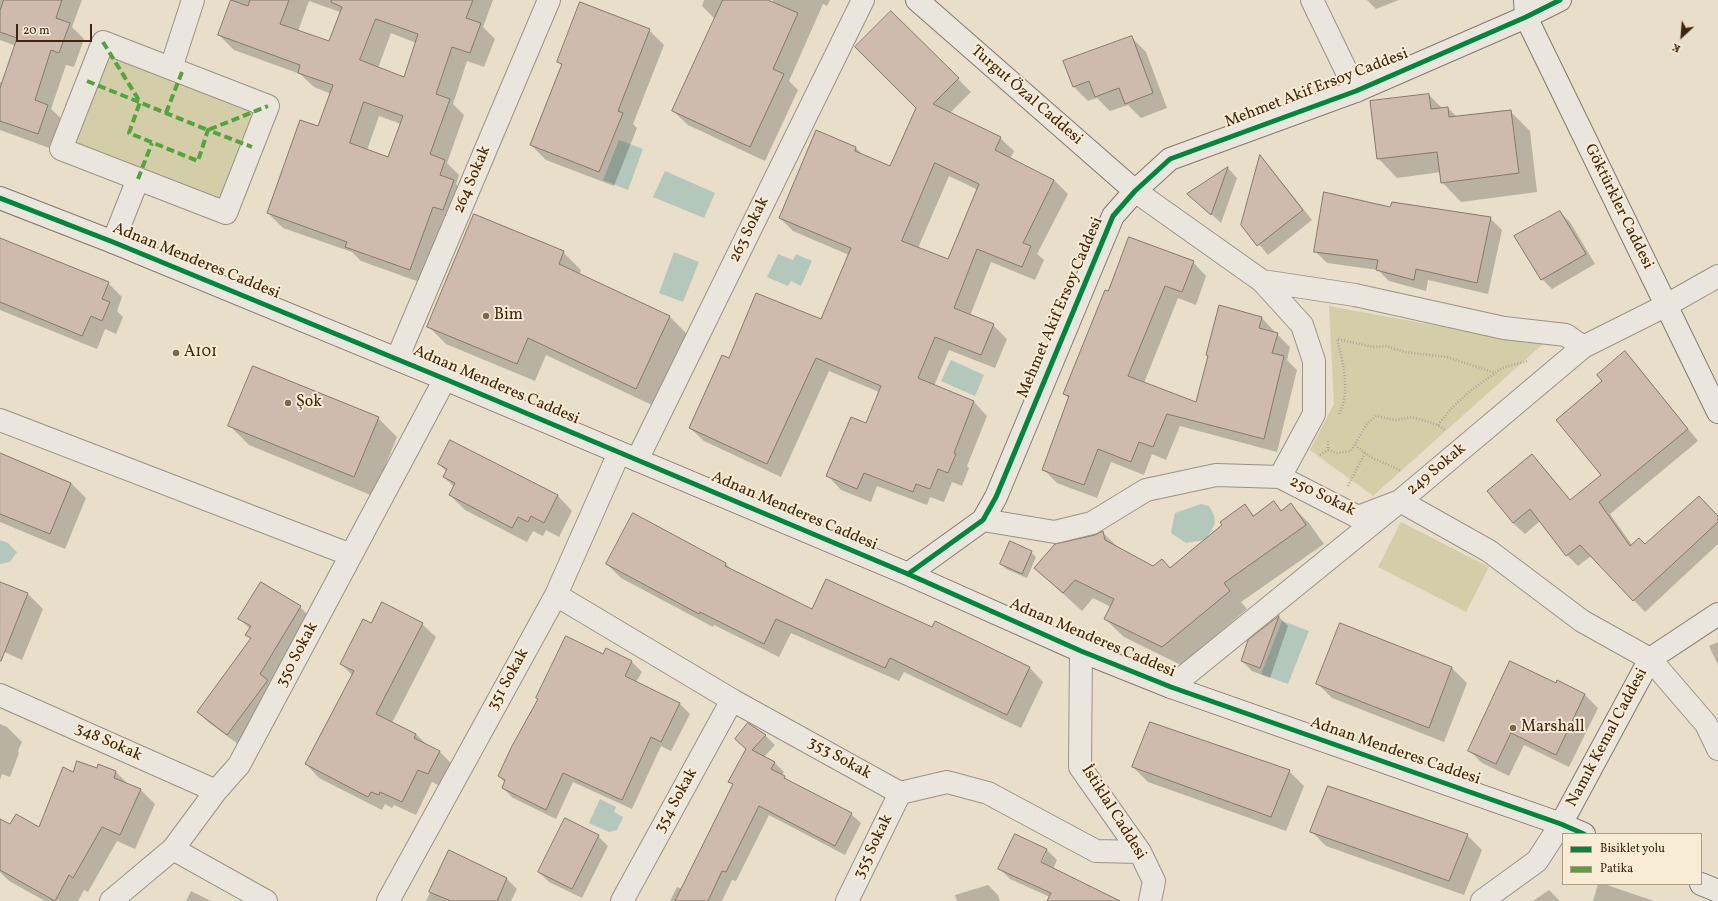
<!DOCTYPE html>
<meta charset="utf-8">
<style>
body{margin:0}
#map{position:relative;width:1718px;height:901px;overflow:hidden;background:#e8deca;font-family:Vollkorn,serif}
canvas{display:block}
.legend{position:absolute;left:1562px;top:833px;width:140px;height:52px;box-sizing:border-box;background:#f8ecd4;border:1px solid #ae9d85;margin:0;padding:5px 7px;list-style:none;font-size:12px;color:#40260f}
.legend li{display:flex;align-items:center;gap:8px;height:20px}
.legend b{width:20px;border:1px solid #ae9d85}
.north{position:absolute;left:1662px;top:16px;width:40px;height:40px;-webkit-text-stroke:3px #f8ecd4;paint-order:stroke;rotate:206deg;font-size:11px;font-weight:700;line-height:16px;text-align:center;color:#40260f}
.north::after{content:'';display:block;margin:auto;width:14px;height:18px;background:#40260f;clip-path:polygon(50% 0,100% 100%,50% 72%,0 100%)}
.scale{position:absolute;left:16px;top:24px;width:76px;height:18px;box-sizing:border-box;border:2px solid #40260f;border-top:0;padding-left:5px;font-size:12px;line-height:14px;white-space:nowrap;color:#40260f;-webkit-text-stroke:3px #f8ecd4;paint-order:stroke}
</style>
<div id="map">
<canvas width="1718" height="901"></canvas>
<ul class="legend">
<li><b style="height:5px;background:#00873e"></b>Bisiklet yolu</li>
<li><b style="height:5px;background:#54a33f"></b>Patika</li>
</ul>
<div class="north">K</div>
<div class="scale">20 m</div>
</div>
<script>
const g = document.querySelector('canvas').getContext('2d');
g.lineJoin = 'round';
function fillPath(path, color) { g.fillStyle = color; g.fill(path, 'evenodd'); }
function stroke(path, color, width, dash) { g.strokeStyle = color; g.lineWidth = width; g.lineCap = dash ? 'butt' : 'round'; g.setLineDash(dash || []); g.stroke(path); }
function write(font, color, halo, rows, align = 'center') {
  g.font = font + ' Vollkorn,serif'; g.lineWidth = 4; g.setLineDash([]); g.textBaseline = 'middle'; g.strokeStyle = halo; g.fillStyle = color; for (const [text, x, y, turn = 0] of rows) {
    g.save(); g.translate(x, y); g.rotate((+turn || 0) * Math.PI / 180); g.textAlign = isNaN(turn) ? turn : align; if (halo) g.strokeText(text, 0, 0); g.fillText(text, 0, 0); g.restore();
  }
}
fillPath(new Path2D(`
 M103,46L261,106L224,206L66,146Z
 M1329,306L1504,338L1544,343L1373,496L1310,450L1334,404Z
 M1401,522L1489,567L1466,612L1378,567Z`), '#d3cea8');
fillPath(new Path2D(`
 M619,140L643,149L628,190L603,180Z
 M665,171L715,193L704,218L653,197Z
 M674,252L699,262L683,302L659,293Z
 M778,254L793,260L796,254L812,261L801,286L791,281L788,286L767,277Z
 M951,360L984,375L975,396L941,381Z
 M1201,504L1209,506C1219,521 1215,526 1205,540L1186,543L1171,533L1175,513Z
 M0,540L8,543L17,552L10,562L0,564Z
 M1282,621L1309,631L1288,684L1261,674Z
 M600,799L616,807L614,812L623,817L617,830L609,832L589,823Z`), '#b3c7ba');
fillPath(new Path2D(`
 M0,0H82L72,27L84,39L74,67L66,65L51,109L63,120L52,149L0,130V82L3,83L16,46L0,40Z
 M232,0H493L483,27L495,39L484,67L467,61L453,104L464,115L447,163L459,175L456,184L468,196L425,284L361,261L352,252L283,228L268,213L318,127L331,94L314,87L300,74L234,50L219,35ZM309,1L340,12L329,43L298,31ZM391,33L416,43L404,78L378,68ZM379,116L401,124L389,158L367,150Z
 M704,0H766L772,3L773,0H830L827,6L823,4L789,81L798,90L765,161L688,125L673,111L716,20L702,6Z
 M1367,0H1399L1376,9Z
 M891,12L971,92L950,113L1000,138L1014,151L1010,159L1054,180L1068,194L1037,254L1044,260L1035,280L991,262L970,316L993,325L1007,339L995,368L949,350L934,386L974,402L987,416L967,466L969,468L962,486L952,482L944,502L930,497L927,505L877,486L871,502L841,490L828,476L866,424L879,392L829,371L781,477L704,441L690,428L730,359L822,320L849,255L793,231L780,218L816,131L856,148L863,155L891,167L917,107ZM949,176L978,190L949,260L918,248Z
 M649,30L664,45L633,124L637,128L614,186L546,160L531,145L562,66L558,61Z
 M1131,37L1146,52L1167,108L1141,118L1128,105L1110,111L1097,98L1088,101L1073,86Z
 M1429,95L1443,109L1448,108L1457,117L1510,111L1530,131L1537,192L1461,202L1442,182L1441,172L1397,178L1378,158Z
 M1260,157L1269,166L1312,220L1268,255L1242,224Z
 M1228,168L1237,178L1221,223L1189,194Z
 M1391,208L1490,218L1502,230L1488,294L1428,280L1426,291L1389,281L1378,270L1327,263L1315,251Z
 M1560,212L1570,222L1595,264L1552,289L1542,279Z
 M0,239L108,283L122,297L117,311L123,317L116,334L105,329L97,349L0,310Z
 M563,252L581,270L579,275L670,317L687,334L654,406L546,355L535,381L446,344L429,327Z
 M1193,262L1206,276L1196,305L1178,298L1144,383L1196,404L1208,357L1207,355L1261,317L1274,331V333L1277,334L1290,347L1287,360L1297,370L1277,452L1180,426L1166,460L1152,454L1144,475L1111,462L1097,498L1057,483L1043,469L1070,399L1064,394L1109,293Z
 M1625,352L1636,364L1698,441L1610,514L1632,545H1645L1718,517V544L1645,612L1591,556L1578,566L1567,555L1540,521L1525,534L1513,523L1532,456L1543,467L1571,501L1603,475L1604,381Z
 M378,418L397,437L373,496L249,445L229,425Z
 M451,441L558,496L572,511L559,537L546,530L543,536L533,531L527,542L465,510L450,495L454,487L444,477L446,471L439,464Z
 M0,454L71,483L86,498L65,549L0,522Z
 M1274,503L1282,511L1291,505L1309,523L1324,544L1241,602L1247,609L1181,665L1124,637L1105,619L1111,607L1093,598L1082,611L1035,568L1102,532L1120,549L1153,568H1170L1244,506L1255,516Z
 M1031,552L1036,557L1027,578L1006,569L1001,564Z
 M607,564H726L733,571L813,611L933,628L1029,667L1043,682L1021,728L904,672L899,681L791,633L779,657L714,625L713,627L621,578Z
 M0,583L28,594L43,609L22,660L0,650Z
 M300,607L310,617L270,683L277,691L238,744L208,722L198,712L251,639L247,635L250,629L239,618Z
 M1279,617L1288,626L1270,678L1252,671L1242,661L1249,641Z
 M371,624H422L436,637L392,723L416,734L427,745L439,751L453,765L442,787L432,782L416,815L394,805L392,808L385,804L382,810L319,778L306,764L352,675L341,664Z
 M1340,624L1452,668L1467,683L1444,742L1332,698L1317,683Z
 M1718,642V665L1709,646Z
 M603,656L632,662L642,672L636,682L680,704L690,714L671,751L661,746L632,809L573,782L556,819L513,798L503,788L505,783L499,776Z
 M1557,682L1585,695L1598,708L1569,767L1524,745L1509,776L1482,763L1469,750Z
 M0,724L7,727L22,742L18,751L19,753L10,777L2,774L0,780Z
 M765,735L775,745L764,757L774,762L784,772L782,775L790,782L851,814L861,823L845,855L769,815L736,881L732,880L722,901H670L677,887L682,889L733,785L730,782L747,749Z
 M99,765L116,772L129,785L140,789L155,804L135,849L117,841L88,892L84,890L78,901H45L9,881L0,872V832L10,826L40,829L73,773L97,770Z
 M1133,767L1289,771L1304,786L1286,831L1148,782Z
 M1311,831L1467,835L1482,850L1464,895L1326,846Z
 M598,836L608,846L582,898L549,882L539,872Z
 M1047,850L1057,860L1053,869L1108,901H1048L1050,897L1010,879L1000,869ZM1044,853H1046L1040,867L1038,866Z
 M450,851L507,879L517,889L511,901H426Z
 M1598,884H1604L1654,901H1593Z
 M988,885L998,895L1000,901H957L955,895Z
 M1549,890L1560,901H1533Z
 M191,891L211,901H186Z`), '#0003');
const building = new Path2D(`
 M4,0H62L56,18L70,23L59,53L51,50L35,100L48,105L38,134L0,121V88L17,38L0,32V11Z
 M231,0L248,6L250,0H289L280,24L329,41L342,7L331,2V0H473L466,18L481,23L470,53L452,47L436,94L450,99L430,154L445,160L440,175L454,180L443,210L433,207L410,270L345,247L347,242L267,213L300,120L318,126L333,85L298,73L300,65L218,35ZM376,19L418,34L404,77L360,60ZM364,102L403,116L388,157L350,143Z
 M723,0H768L798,13L773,69L784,74L750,147L672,111Z
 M580,2L650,29L618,111L623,113L599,172L530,145L562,64L557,62Z
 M891,11L959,78L933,104L1001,137L995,150L1054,180L1023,243L1031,246L1022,267L977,249L954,308L994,324L981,355L935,337L918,378L974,401L954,453L956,454L948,473L938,469L930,489L916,484L913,492L864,473L857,489L826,476L851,417L866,423L881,386L816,358L767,464L689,428L722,355L729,358L756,293L821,319L851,248L779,218L816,130L856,147L855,151L890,166L916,108L855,47ZM935,163L979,184L948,259L902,241Z
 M1132,36L1153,93L1125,104L1119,88L1095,97L1089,81L1073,87L1063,61Z
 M1429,94L1431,109L1448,107L1449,117L1511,110L1519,173L1441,183L1437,152L1377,159L1370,101Z
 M1260,155L1303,210L1257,246L1241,225Z
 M1228,167L1211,215L1187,194Z
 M1324,192L1390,207L1392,202L1491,217L1477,283L1416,269L1414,280L1376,270L1378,260L1314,252Z
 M1560,211L1586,254L1541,280L1514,236Z
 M474,214L564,251L559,264L670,316L636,389L528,338L517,364L427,327Z
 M1129,237L1194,261L1182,292L1165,286L1128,376L1196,402L1208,356L1206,355L1219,305L1262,317L1259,328L1278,333L1272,353L1284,356L1264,439L1167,414L1153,447L1139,442L1131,462L1098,449L1084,485L1042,470L1069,396L1063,394L1105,290L1108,291Z
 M0,238L109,282L102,299L110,302L102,321L91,316L82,336L0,302Z
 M1625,351L1688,429L1599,502L1630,546L1639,538L1645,544L1699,496L1718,516V522L1633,601L1580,545L1566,556L1530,509L1513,523L1487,491L1532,454L1570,500L1601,475L1556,420L1602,381L1597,375Z
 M253,366L379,417L354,477L228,426Z
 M450,440L558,495L544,523L531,516L528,522L518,517L512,528L449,495L455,483L443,477L447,469L438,464Z
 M0,453L71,483L50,534L0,514Z
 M1274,501L1281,511L1291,503L1306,525L1224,583L1230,591L1162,647L1104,619L1114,599L1075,580L1063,593L1034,568L1055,544L1095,535L1103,531L1105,540L1153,566L1162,559L1170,568L1222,525L1220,522L1245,504L1253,516Z
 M633,513L726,563L725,566L812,609L826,579L932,627L935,621L1030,667L1007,715L890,658L885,668L776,619L764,644L700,612L699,614L606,564Z
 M1010,541L1032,551L1022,574L1000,564Z
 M0,582L28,593L1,661H0Z
 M261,582L301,606L260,674L268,680L227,735L197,712L251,638L245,635L251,626L238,619Z
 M382,602L423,623L376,714L416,734L414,738L440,751L428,774L418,770L402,802L380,792L379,795L371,792L368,797L305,764L354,671L340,664L363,619L371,623Z
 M1279,616L1260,668L1241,661L1248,640Z
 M1340,623L1452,667L1429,728L1316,684Z
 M566,636L603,654L606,648L632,661L625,676L680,703L661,742L651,737L622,800L563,773L546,810L502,788L505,780L498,776L512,746L538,699L536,698Z
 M1510,661L1556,683L1557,680L1585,694L1556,755L1511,733L1496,764L1468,751Z
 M1150,722L1290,770L1271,817L1132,767Z
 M748,723L766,735L752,750L775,762L771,769L785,776L784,778L852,813L835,846L759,806L726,872L722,871L708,901H675L733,784L728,782L746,749L735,739Z
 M77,761L97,768L98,764L116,771L114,778L141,789L120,835L102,827L73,878L69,875L55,901L0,870V819L10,824L16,814L39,827L63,767L73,772Z
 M1328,786L1468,834L1449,881L1310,832Z
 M565,818L599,835L572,889L538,872Z
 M1015,834L1047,849L1041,862L1120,901H1047L1051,893L998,869Z
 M449,850L507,878L497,901H451L429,892Z`);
fillPath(building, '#cfbbae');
stroke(building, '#83796c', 1);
const street = new Path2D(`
 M1312,0L1356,91
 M103,42L268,106L226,213L61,149Z
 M171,68L193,0
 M1135,191L1262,281L1302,325L1314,361V414L1280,477
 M113,242L138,179
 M1262,281L1355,295L1504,328L1566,335L1583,347
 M397,359L549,0
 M0,420L351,555
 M637,460L863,0
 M983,520L1055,532L1092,523L1146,490L1216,475L1280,477L1358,517L1400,501L1489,551L1582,621L1650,659L1706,724L1718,749
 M556,595L732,700L900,793L947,782L988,793L1096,851L1140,852
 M1081,651L1080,767L1140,852L1154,881L1150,901
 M1171,687L1400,501L1583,347L1665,306L1718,276
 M0,695L216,791
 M173,849L266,901
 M111,901L173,849L216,791L239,765L445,379
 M388,901L556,595L619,453
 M622,901L732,700
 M847,901L900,793
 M1482,901L1537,861L1561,824`);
const secondary = new Path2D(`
 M917,0L1135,191
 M1525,0L1526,17L1718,412
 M0,198L113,242L445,379L908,574L1081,651L1171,687L1561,824L1584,834
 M908,574L983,520L996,497L1113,216L1135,191L1170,159L1356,91L1526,17L1560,0
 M1561,824L1650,659L1718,614
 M1701,884L1718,891`);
stroke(street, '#9b9284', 24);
stroke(secondary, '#83796c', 24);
stroke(new Path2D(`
 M1339,414C1351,390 1343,364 1337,339L1373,347L1386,346L1404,352L1447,357L1495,373
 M1438,425L1450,410L1470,391L1502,368L1527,361
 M1328,441V450L1337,453L1351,451L1366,425L1376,416L1395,420L1412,417L1438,425L1446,431
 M1355,445L1370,457L1400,470
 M1320,455L1328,450
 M1348,486L1365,453`), '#aca59a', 2.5, [1, 2]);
stroke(street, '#ebe6dd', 22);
stroke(secondary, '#ebe6dd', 22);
stroke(new Path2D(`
 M103,42L140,102L129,133L198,161L208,130L252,147
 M87,81L208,130L268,106
 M166,113L182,72
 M138,179L152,143`), '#54a33f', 4, [8, 4]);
stroke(new Path2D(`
 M0,198L113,242L445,379L908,574L1081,651L1171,687L1561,824L1584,834
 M908,574L983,520L996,497L1113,216L1135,191L1170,159L1356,91L1526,17L1560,0`), '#00873e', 5);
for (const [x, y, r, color] of [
 [486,316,4,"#7b6650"],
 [176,353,4,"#7b6650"],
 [288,403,4,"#7b6650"],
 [1513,728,4,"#7b6650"]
]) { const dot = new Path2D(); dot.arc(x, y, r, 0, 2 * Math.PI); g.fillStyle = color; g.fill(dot); stroke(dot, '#f8ecd4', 1.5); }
write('16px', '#40260f', '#f8ecd4', [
 ["Mehmet Akif Ersoy Caddesi",1317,89,-21],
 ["Turgut Özal Caddesi",1026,96,41],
 ["264 Sokak",473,180,-67],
 ["Göktürkler Caddesi",1618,207,64],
 ["263 Sokak",750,230,-64],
 ["Adnan Menderes Caddesi",196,262,22],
 ["Mehmet Akif Ersoy Caddesi",1061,308,-67],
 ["Adnan Menderes Caddesi",496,386,23],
 ["249 Sokak",1437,470,-40],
 ["250 Sokak",1322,497,26],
 ["Adnan Menderes Caddesi",794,512,23],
 ["Adnan Menderes Caddesi",1092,639,23],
 ["350 Sokak",298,655,-62],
 ["351 Sokak",509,680,-61],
 ["Namık Kemal Caddesi",1608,738,-62],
 ["348 Sokak",108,743,24],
 ["Adnan Menderes Caddesi",1395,752,19],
 ["353 Sokak",839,759,29],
 ["354 Sokak",677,801,-61],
 ["İstiklal Caddesi",1113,813,58],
 ["355 Sokak",874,847,-64]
]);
write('16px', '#40260f', '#f8ecd4', [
 ["Bim",494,316],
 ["A101",184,353],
 ["Şok",296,403],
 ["Marshall",1521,728]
], 'left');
</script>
